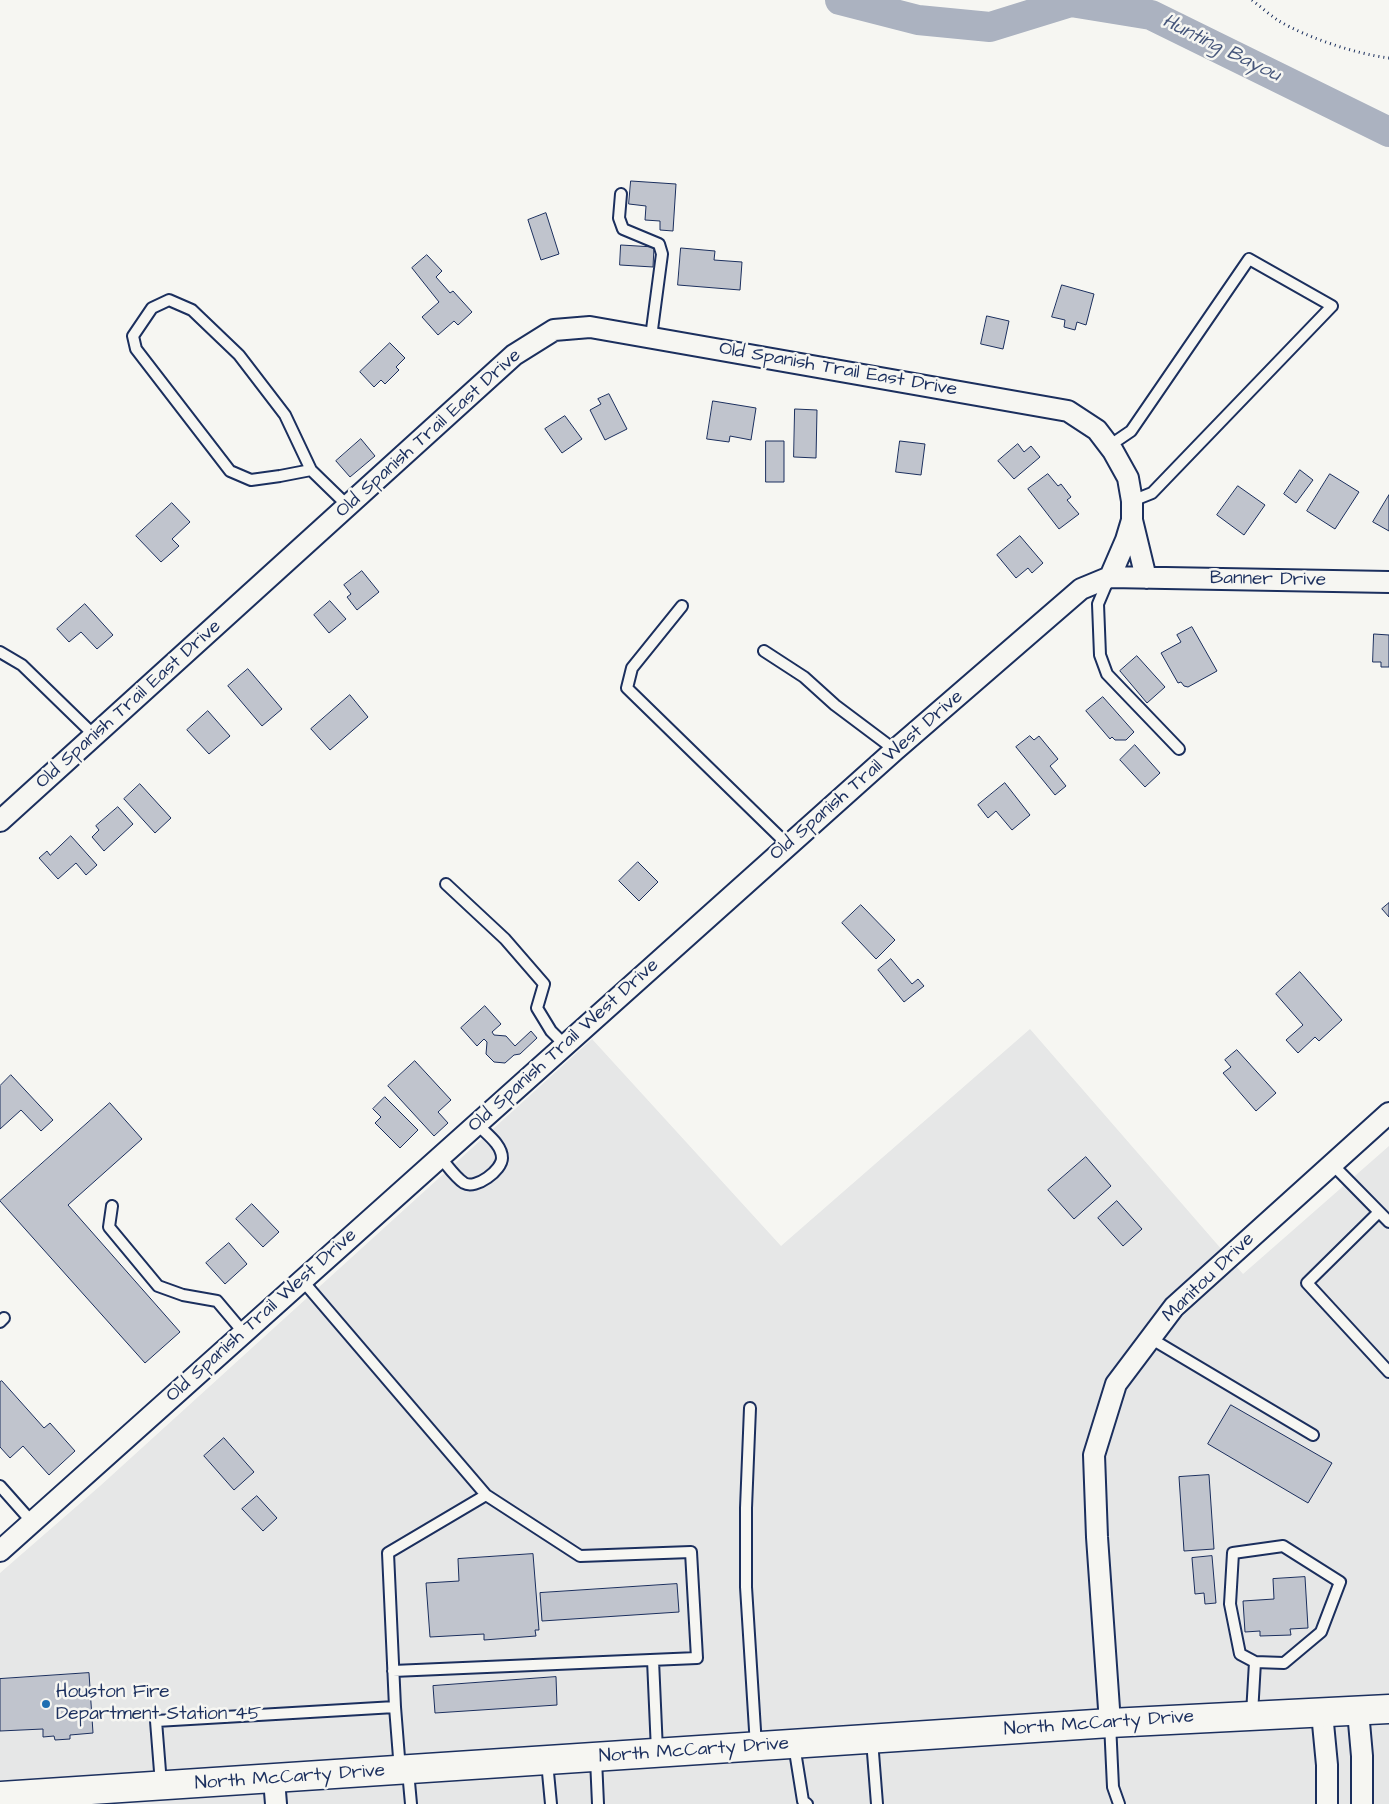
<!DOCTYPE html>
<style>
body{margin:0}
canvas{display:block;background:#f6f6f2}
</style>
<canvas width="1389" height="1804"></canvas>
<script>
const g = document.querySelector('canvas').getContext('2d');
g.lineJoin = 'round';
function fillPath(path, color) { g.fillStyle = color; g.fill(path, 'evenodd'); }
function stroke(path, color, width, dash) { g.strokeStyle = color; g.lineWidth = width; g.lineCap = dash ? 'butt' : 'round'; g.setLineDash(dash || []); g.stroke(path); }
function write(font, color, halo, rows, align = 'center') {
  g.font = font + ' "Architects Daughter",sans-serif'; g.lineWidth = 5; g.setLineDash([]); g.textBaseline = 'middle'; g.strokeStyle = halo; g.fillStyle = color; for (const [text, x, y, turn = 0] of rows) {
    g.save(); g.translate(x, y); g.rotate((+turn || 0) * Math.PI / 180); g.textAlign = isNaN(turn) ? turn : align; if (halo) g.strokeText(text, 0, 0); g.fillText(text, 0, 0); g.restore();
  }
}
fillPath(new Path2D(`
 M1030,1029L1243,1274L1389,1146V1804H0V1573L100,1486L592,1039L781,1246Z`), '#e6e7e7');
stroke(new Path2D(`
 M840,0L918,20L990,27L1071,2L1151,15L1389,132`), '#abb2c0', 30);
const building = new Path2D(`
 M631,181L676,184L673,231L660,230V221L645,220L646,206L629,204Z
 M546,213L559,254L541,260L528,220Z
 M621,245L654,247L653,267L620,265Z
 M681,248L715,251L714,260L742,262L740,290L678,285Z
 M427,255L442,271L436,277L450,293L453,291L472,312L458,325L454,321L438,335L422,317L439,302L412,268Z
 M1062,285L1094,294L1086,325L1077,322L1075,330L1064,327L1065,320L1052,317Z
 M987,316L1009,321L1003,349L981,344Z
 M390,343L405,358L396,367L399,370L385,384L381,380L374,387L360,372Z
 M609,394L627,429L605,440L590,410L601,404L598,399Z
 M713,401L756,408L751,440L730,436L729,442L707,439Z
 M795,409L817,410L816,458L794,457Z
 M565,416L582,439L562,453L545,429Z
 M361,439L375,456L350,477L336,461Z
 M766,441H784V482H766Z
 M900,441L925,444L921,475L896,472Z
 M1018,444L1024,452L1031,446L1040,457L1014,479L998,461Z
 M1300,470L1313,480L1296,503L1284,494Z
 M1048,474L1058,486L1061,484L1071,497L1067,500L1079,514L1059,529L1028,489Z
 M1330,474L1359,492L1335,529L1307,511Z
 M1238,486L1265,505L1244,535L1217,515Z
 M1389,495V531L1373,522Z
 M172,503L190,522L172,539L179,546L161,562L136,536Z
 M1020,536L1043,563L1032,573L1028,568L1016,578L997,555Z
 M362,571L379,592L357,610L347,597L351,594L344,585Z
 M330,601L346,619L329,633L314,615Z
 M85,604L113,635L97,649L81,632L69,642L57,629Z
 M1192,627L1217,671L1188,687L1184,686L1181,682L1178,683L1161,653L1181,642L1177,635Z
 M1374,634L1389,635V667H1381V662H1373Z
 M1137,656L1165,687L1147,703L1120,671Z
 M248,669L282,709L262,726L228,686Z
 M350,695L368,717L330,750L311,729Z
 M1103,697L1134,732L1126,740H1115L1112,737L1110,739L1086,711Z
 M208,711L230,736L209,754L187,730Z
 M1030,736L1034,740L1039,736L1058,759L1050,766L1066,786L1055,795L1016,747Z
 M1135,745L1160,773L1145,787L1120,760Z
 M1005,783L1030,815L1012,830L996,811L988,818L978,805Z
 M140,784L171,818L155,833L124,799Z
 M118,807L133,824L104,851L92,837L99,830L96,826Z
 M71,836L97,865L86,875L76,863L58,879L39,858L47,851L50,855Z
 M638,862L658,882L639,901L619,881Z
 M1389,903V917L1382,909Z
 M861,905L895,940L876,959L842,923Z
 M891,959L912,984L918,979L924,986L904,1002L878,970Z
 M1300,972L1342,1020L1319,1041L1315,1037L1298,1053L1286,1040L1303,1025L1276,994Z
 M485,1006L501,1024L492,1032L494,1035L506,1036L515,1046L531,1031L537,1038L520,1054L514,1055L505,1063L494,1062L486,1054L487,1042L484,1039L477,1046L461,1028Z
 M1237,1050L1276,1093L1256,1111L1223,1073L1231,1067L1225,1060Z
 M415,1061L451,1100L438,1112L448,1123L434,1136L388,1086Z
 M11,1075L53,1120L41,1131L21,1110L0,1129V1086Z
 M385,1097L418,1130L400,1148L375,1123L381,1117L373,1109Z
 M110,1103L142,1139L68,1205L180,1332L145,1363L0,1201Z
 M1086,1157L1111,1186L1074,1219L1048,1190Z
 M1117,1201L1142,1229L1123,1246L1098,1218Z
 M252,1204L279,1232L263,1247L236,1219Z
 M229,1243L247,1264L225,1284L206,1263Z
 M2,1381L44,1428L50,1423L75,1451L49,1475L23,1446L10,1458L0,1447V1382Z
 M1231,1405L1332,1463L1308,1503L1208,1444Z
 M224,1438L254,1472L234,1490L204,1456Z
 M1209,1475L1214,1549L1184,1551L1179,1477Z
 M257,1496L277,1518L263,1531L242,1509Z
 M533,1554L539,1630H535L536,1636L484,1640V1634L430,1637L426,1583L459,1581L458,1559Z
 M1212,1556L1216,1603L1205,1604L1204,1593L1195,1594L1192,1558Z
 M1305,1577L1308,1628L1290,1629L1291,1635L1260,1636V1631L1245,1632L1243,1601L1274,1599L1273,1579Z
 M677,1584L679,1612L542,1621L540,1593Z
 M89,1673L93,1733L70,1735V1739L55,1740L54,1736L43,1737V1729L0,1731V1679Z
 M556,1677L557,1705L435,1713L433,1686Z`);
fillPath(building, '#c0c4cd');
stroke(building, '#1b2f5e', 1);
const lane = new Path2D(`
 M621,194L619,218L623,229L659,244L662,254L651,337
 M1109,446L1131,431L1249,259L1332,306L1152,493L1132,501
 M311,470L285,415L239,355L192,310L169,300L152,308L133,336L136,349L230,471L251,480L280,476L311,470L348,506
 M1109,578L1098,604L1100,655L1107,674L1179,749
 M682,606L632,668L627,688L788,845
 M764,651L804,677L835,705L895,750
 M0,652L22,665L95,736
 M446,884L505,939L544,984L537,1008L551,1031L565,1045
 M440,1157C447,1165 455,1177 464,1183C476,1190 502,1170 502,1158C502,1144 485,1133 477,1124
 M1332,1164L1389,1222
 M112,1206L109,1227L158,1286L183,1295L217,1301L244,1333
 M1379,1212L1307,1283L1389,1372
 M302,1280L486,1495L388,1553L395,1707
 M0,1322L4,1318
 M1150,1338L1313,1435
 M750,1408L746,1508V1587L756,1746
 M0,1486L32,1522
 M653,1660L657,1751
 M393,1671L697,1658L691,1552L580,1556L486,1495
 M1252,1714L1255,1662L1284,1663L1321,1632L1340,1582L1283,1546L1233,1553L1230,1604L1240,1654L1255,1662
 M1110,1723L1113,1787L1119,1804
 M872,1740L877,1804
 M794,1745L803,1801L807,1804
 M596,1759L598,1804
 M547,1762L551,1804
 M408,1771L411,1804
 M161,1784L156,1721L395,1707L400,1770`);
const street = new Path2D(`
 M1110,577L1126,540L1132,520
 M0,821L514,355L554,330L590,327L1068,411L1097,430L1113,451L1128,478L1132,501V520L1146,578
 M0,1551L895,750L1081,589L1110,577L1389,582
 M1358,1711L1362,1756V1804
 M1322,1713L1327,1765V1804
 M1110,1723L1097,1537L1094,1455L1116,1384L1174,1307L1389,1113
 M274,1779L276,1804`);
const primary = new Path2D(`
 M0,1796L1110,1723L1389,1709`);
stroke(lane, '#1b2f5e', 14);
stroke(street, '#1b2f5e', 24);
stroke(primary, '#1b2f5e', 31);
stroke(new Path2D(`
 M1252,0C1261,7 1270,15 1279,21C1308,38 1356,54 1389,58`), '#1b2f5e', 3, [1, 4]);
stroke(lane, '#f6f6f2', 10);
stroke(street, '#f6f6f2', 20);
stroke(primary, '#f6f6f2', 28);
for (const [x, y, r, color] of [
 [46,1704,5,"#1f6fb2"]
]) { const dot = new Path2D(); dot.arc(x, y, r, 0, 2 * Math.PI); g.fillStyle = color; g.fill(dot); stroke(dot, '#f6f6f2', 2); }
write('19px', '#1b2f5e', '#f6f6f2', [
 ["Old Spanish Trail East Drive",838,370,10],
 ["Old Spanish Trail East Drive",429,434,-42],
 ["Banner Drive",1268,580,1],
 ["Old Spanish Trail East Drive",129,705,-42],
 ["Old Spanish Trail West Drive",867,776,-41],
 ["Old Spanish Trail West Drive",564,1046,-42],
 ["Manitou Drive",1209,1278,-44],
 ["Old Spanish Trail West Drive",262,1316,-42],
 ["North McCarty Drive",1099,1724,-4],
 ["North McCarty Drive",694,1751,-4],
 ["North McCarty Drive",290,1778,-4]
]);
write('19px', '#1b2f5e', '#f6f6f2', [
 ["Houston Fire",56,1693],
 ["Department Station 45",56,1715]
], 'left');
write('italic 20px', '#46567b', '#f6f6f2', [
 ["Hunting Bayou",1221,49,26]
]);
</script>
